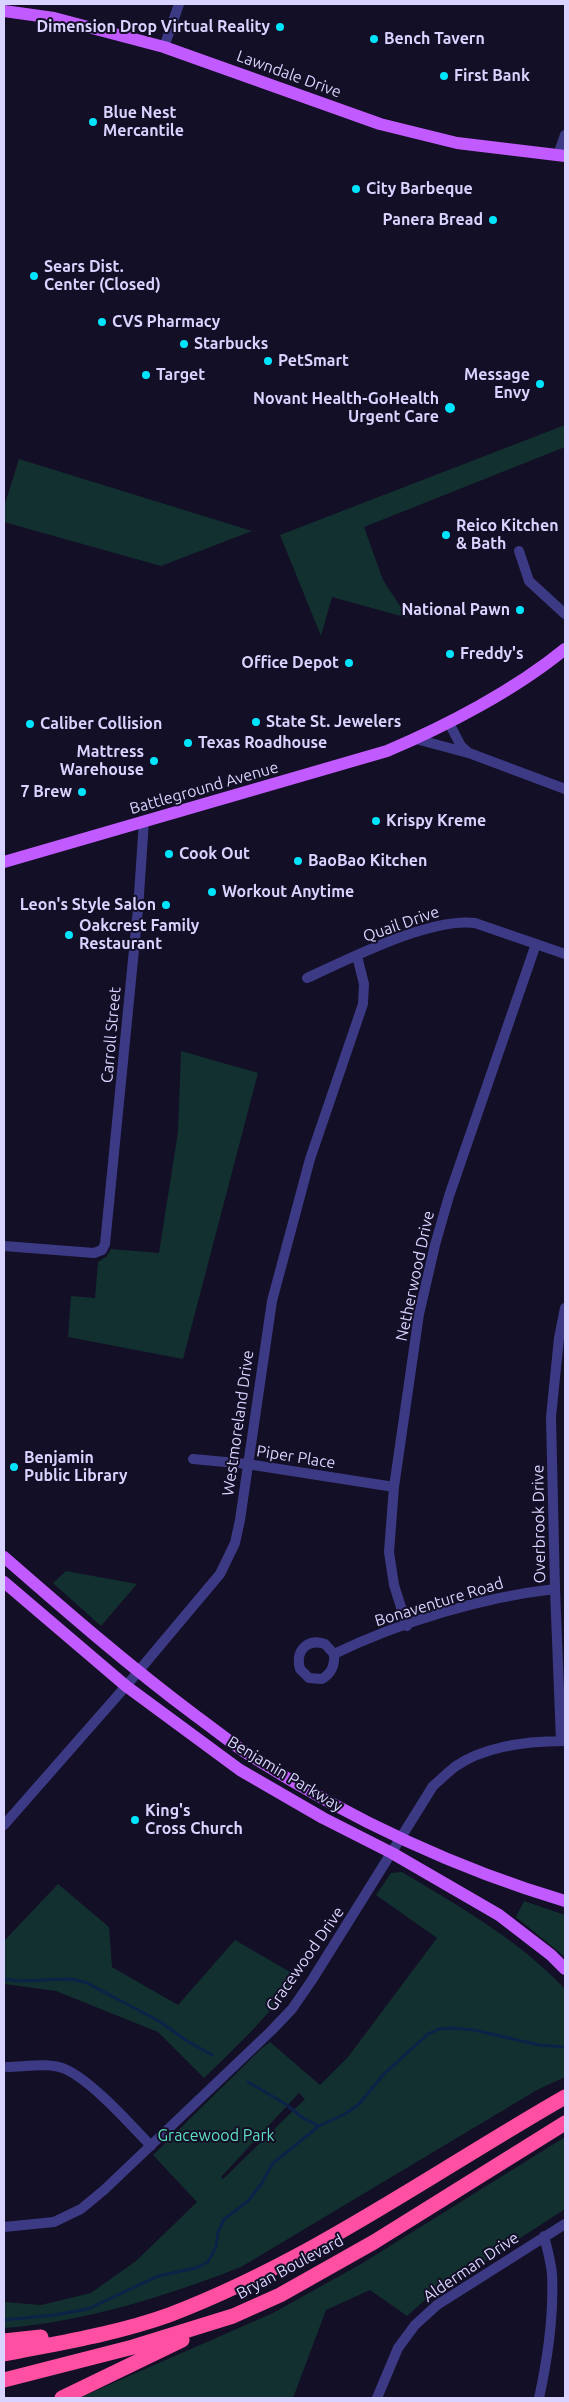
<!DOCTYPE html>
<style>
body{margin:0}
#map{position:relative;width:569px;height:2402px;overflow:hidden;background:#130f26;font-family:Ubuntu,sans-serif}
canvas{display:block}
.frame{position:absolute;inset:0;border:5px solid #d9d4ff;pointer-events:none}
</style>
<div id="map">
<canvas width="569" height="2402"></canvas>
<div class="frame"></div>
</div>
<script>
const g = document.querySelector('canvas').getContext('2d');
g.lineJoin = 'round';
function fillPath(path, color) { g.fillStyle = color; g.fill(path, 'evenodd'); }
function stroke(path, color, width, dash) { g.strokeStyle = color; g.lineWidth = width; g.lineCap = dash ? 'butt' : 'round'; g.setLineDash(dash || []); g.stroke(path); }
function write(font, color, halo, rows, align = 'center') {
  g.font = font + ' Ubuntu,sans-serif'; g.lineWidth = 4; g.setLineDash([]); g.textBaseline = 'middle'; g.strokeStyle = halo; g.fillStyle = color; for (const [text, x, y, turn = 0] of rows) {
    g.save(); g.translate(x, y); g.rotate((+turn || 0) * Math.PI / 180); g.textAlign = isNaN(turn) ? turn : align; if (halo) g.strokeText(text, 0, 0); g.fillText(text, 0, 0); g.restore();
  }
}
fillPath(new Path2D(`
 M565,425V447L364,527L383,580L408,618L332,597L321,636L280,535Z
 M19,459L252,531L161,566L4,522V507Z
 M181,1051L258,1073L183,1359L68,1337L71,1296L95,1298L98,1262L106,1257L111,1249L159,1253L178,1132Z
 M66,1571L137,1584L101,1626L53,1583Z
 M402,1872C460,1907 518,1939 565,1989V2077L537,2090L241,2267C166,2296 85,2322 4,2328V2302L41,2305L91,2293L136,2261L197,2202L153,2155L261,2049L270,2042L320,2085L348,2057L437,1938L376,1895L391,1873ZM299,2093L305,2099L223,2179L221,2177Z
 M58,1884L109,1927L112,1967L178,2005L235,1940L297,1976C271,2014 238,2045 204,2078L158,2032L56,1991L4,1984V1941Z
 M524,1901L565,1915V1957L516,1917Z
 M565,2137V2209L425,2300L407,2316L370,2290L326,2310L293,2398H79L273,2313L361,2264Z`), '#12302f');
stroke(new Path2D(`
 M4,1979L18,1981L70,1979L85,1982L159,2021L187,2041L212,2055
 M248,2082L284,2103L303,2118L319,2126
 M4,2320L54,2315L88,2309L158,2276L196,2268L208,2262L216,2247L218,2232L224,2219L247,2202L262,2183L272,2164L319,2126L345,2114L359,2104L384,2074L428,2034L439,2029L450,2028L474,2030L539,2045L565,2047`), '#0c2248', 3);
stroke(new Path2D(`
 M164,47L179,4
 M558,155L565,135
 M519,551L529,581L565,614
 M449,723L461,746L469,753L565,789
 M416,739L468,753
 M307,978C349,959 430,917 475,923L565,954
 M4,1246L94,1253L102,1250L105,1244L138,909L144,821
 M193,1459L247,1464L394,1487
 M407,1626L394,1585L389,1552L394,1487L419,1314L435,1245L449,1196L536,944
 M334,1654C335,1665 332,1673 322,1679L309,1678L300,1669C295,1651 307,1638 325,1644L334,1654C400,1622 483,1597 555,1589
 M561,1741L555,1589L551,1417L559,1338L565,1308
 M4,1825L126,1686L220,1574L235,1543L240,1520L272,1301L310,1159L363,1004L364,984L357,956
 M7,2067C24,2067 49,2062 65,2069C92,2081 130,2124 151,2146
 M4,2227L54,2222L81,2209L104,2190L271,2031L292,2009L312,1980L433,1786C440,1780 448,1772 456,1766C487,1745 529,1741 565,1741
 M377,2398L398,2348L415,2325L437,2305L565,2224
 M539,2398C548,2357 554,2316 552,2274C551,2262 547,2248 544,2236`), '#3d3a85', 10);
stroke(new Path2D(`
 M4,11L54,18L164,47L380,124L457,143L565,156
 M4,862L387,751C446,726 515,690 565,649
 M4,1557C67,1612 129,1666 196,1716C214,1729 232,1744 251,1756C349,1818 454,1868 565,1901
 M4,1582L126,1686L240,1770L323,1818L392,1853L499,1915L551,1955L565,1969`), '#c25bff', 12);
stroke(new Path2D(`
 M4,2341L41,2337
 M4,2354C59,2343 116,2334 169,2315C311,2261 434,2172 565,2097
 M4,2380L133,2347L233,2316L280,2295L374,2242L565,2123
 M62,2398L182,2340`), '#ff4fa3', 15);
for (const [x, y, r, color] of [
 [280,27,5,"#00e5ff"],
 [374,39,5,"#00e5ff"],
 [444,76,5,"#00e5ff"],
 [93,122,5,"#00e5ff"],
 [356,189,5,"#00e5ff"],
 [493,220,5,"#00e5ff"],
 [34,276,5,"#00e5ff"],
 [102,322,5,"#00e5ff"],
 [184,344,5,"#00e5ff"],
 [268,361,5,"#00e5ff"],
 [146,375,5,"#00e5ff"],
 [540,384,5,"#00e5ff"],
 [450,408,6,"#00e5ff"],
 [446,535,5,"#00e5ff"],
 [520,610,5,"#00e5ff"],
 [450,654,5,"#00e5ff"],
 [349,663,5,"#00e5ff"],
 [256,722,5,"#00e5ff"],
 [30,724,5,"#00e5ff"],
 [188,743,5,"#00e5ff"],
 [154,761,5,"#00e5ff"],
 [82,792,5,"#00e5ff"],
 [376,821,5,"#00e5ff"],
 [169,854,5,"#00e5ff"],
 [298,861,5,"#00e5ff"],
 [212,892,5,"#00e5ff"],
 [166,905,5,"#00e5ff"],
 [69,935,5,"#00e5ff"],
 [14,1467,5,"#00e5ff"],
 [135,1820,5,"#00e5ff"]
]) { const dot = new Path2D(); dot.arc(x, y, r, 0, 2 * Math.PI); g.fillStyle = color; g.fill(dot); stroke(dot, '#130f26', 2); }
write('bold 16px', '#d9d4ff', '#130f26', [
 ["Dimension Drop Virtual Reality",270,27,"right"],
 ["Bench Tavern",384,39],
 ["First Bank",454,76],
 ["Blue Nest",103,113],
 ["Mercantile",103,131],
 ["City Barbeque",366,189],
 ["Panera Bread",483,220,"right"],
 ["Sears Dist.",44,267],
 ["Center (Closed)",44,285],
 ["CVS Pharmacy",112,322],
 ["Starbucks",194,344],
 ["PetSmart",278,361],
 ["Target",156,375],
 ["Message",530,375,"right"],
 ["Envy",530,393,"right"],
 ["Novant Health-GoHealth",439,399,"right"],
 ["Urgent Care",439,417,"right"],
 ["Reico Kitchen",456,526],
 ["& Bath",456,544],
 ["National Pawn",510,610,"right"],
 ["Freddy's",460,654],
 ["Office Depot",339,663,"right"],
 ["State St. Jewelers",266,722],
 ["Caliber Collision",40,724],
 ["Texas Roadhouse",198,743],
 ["Mattress",144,752,"right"],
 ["Warehouse",144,770,"right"],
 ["7 Brew",72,792,"right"],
 ["Krispy Kreme",386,821],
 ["Cook Out",179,854],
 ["BaoBao Kitchen",308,861],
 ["Workout Anytime",222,892],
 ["Leon's Style Salon",156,905,"right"],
 ["Oakcrest Family",79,926],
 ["Restaurant",79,944],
 ["Benjamin",24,1458],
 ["Public Library",24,1476],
 ["King's",145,1811],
 ["Cross Church",145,1829]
], 'left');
write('16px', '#d9d4ff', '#130f26', [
 ["Lawndale Drive",289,74,20],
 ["Battleground Avenue",204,788,-16],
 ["Quail Drive",401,924,-19],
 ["Carroll Street",111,1035,-85],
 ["Netherwood Drive",415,1276,-78],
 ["Westmoreland Drive",238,1423,-82],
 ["Piper Place",296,1457,9],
 ["Overbrook Drive",539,1524,-91],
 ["Bonaventure Road",439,1602,-17],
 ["Benjamin Parkway",285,1774,31],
 ["Gracewood Drive",305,1959,-55],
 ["Bryan Boulevard",290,2267,-28],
 ["Alderman Drive",471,2267,-34]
]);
write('16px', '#5fe0c0', '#130f26', [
 ["Gracewood Park",216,2136]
]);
</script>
